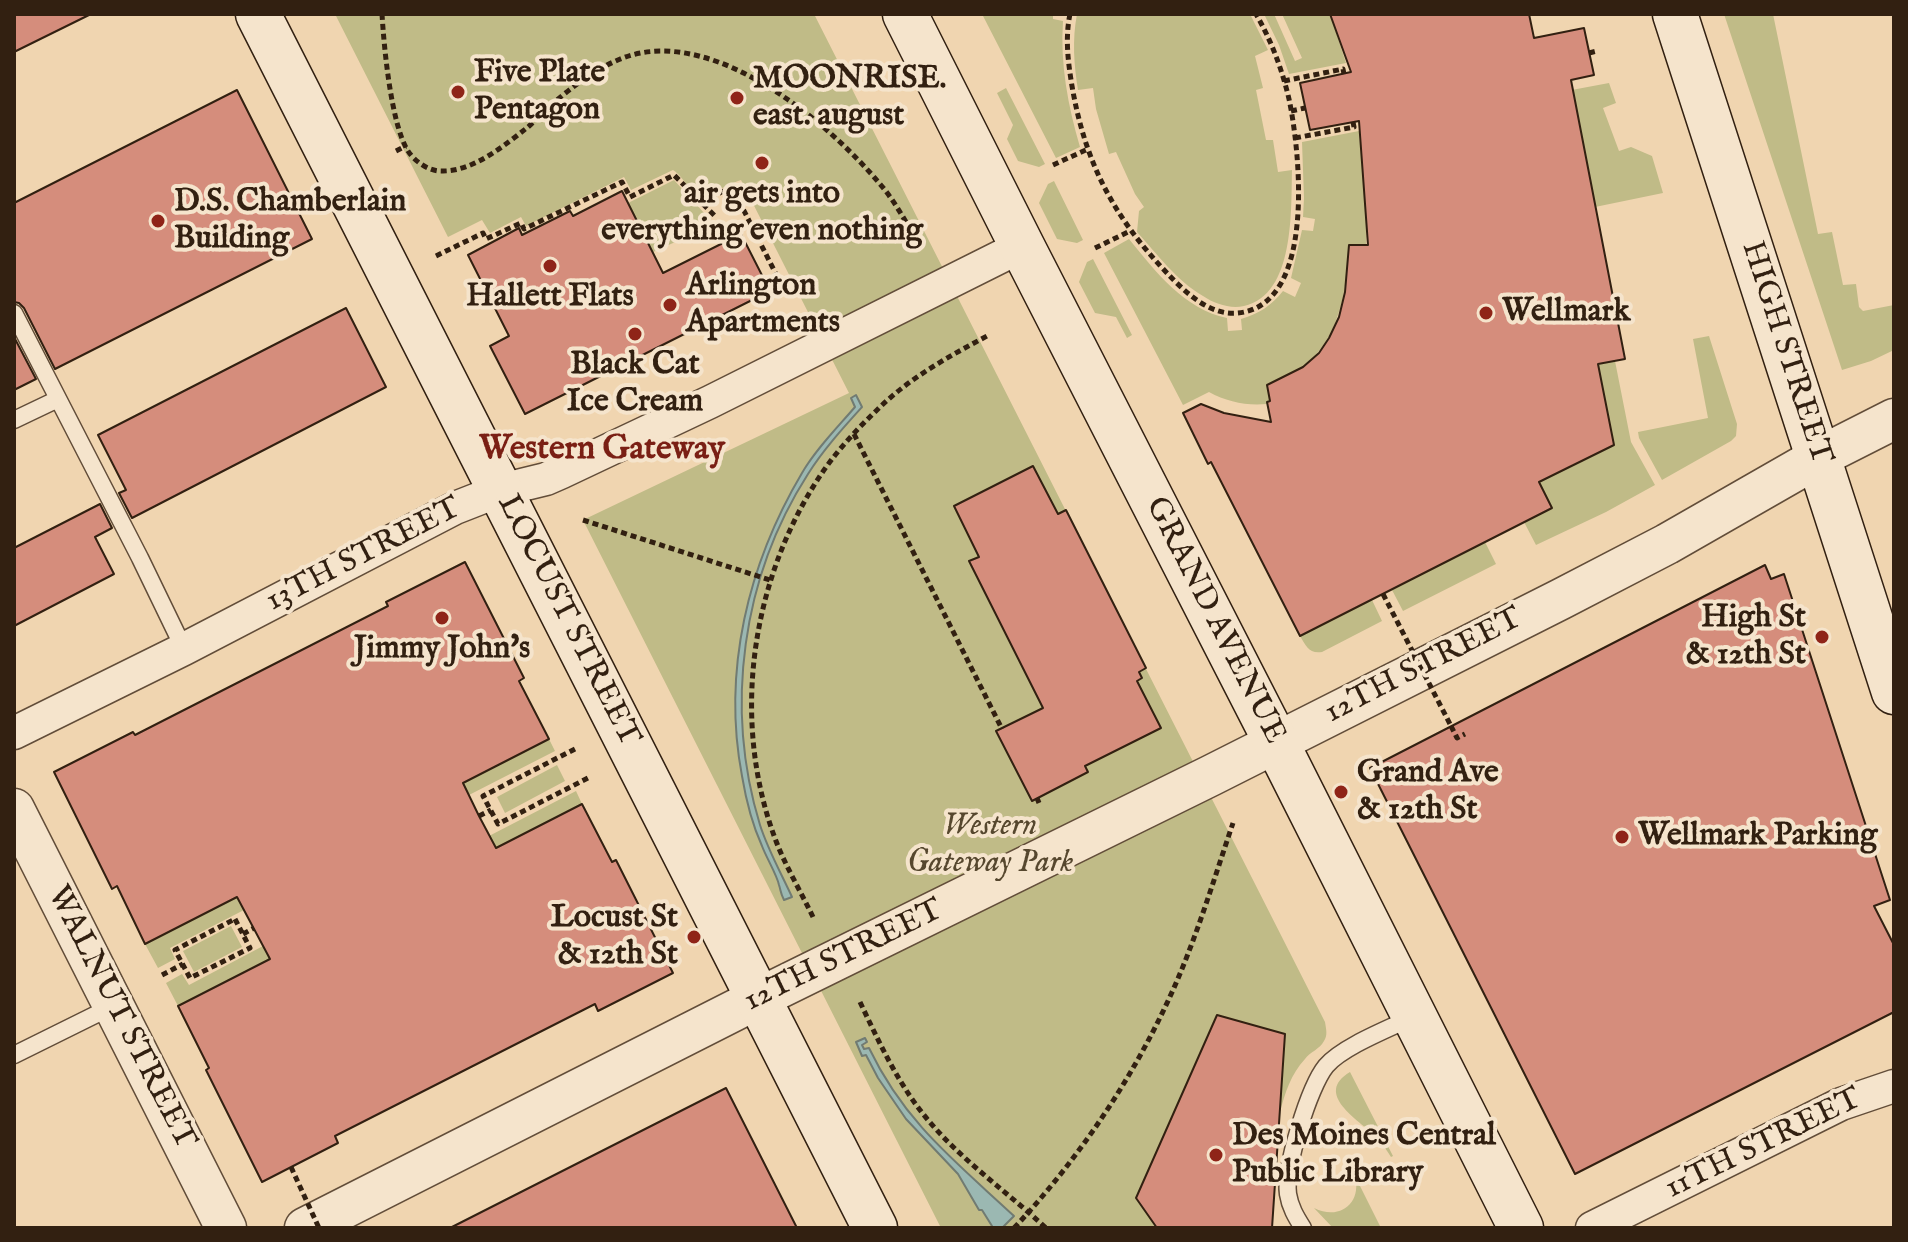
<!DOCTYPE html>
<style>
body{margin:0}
#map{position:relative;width:1908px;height:1242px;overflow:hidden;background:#f0d5b0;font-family:"IM FELL English",serif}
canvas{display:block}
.frame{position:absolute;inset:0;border:16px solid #322011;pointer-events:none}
</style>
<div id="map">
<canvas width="1908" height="1242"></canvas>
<div class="frame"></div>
</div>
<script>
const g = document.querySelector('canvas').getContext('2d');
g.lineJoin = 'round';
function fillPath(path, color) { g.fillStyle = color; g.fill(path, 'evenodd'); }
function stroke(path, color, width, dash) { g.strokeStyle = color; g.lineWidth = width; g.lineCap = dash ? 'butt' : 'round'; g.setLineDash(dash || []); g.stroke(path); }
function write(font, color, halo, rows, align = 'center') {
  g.font = font + ' "IM FELL English",serif'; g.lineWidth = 8; g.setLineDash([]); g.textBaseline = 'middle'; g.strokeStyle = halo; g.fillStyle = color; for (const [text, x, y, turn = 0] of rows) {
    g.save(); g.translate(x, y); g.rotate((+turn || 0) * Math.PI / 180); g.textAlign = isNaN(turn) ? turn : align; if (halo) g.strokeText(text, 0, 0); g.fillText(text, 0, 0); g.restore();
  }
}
fillPath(new Path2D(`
 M335,14H814L1325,1022C1326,1029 1328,1035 1324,1041C1320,1049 1310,1052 1305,1059C1291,1074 1285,1093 1280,1112L1284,1034L1216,1016L1136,1198L1157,1228H941L583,520L849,393L741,180C726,185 706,200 691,188C684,183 681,175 673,170L631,190L624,177L526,226L521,217L490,233L482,220L448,237Z
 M982,14H1053V19L1063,21C1060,64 1068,106 1080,147L1056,158Z
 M1077,14H1250L1268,50L1255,56L1263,88L1256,90L1266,140H1273L1278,172L1292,170C1291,209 1295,295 1244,306C1230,309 1215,304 1203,296C1177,281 1157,254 1137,232L1139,211L1144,207L1135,194L1116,152L1109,154L1096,109L1093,88L1078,90C1074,65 1072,40 1077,14Z
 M1264,14H1274L1295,61L1302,58L1282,14H1330L1346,63L1289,74L1279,45Z
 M1724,14H1773L1818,234L1832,232L1843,285L1856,284L1859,307L1863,311L1894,305V350L1871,361L1842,370Z
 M1609,83L1616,103L1603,108L1619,151L1631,147L1652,156L1663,193L1595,207L1545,95Z
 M1006,88L1045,164L1039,167L1018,161L1007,139L1013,125L997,93Z
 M1359,131L1367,223L1366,245H1349C1346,306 1334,365 1267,384L1270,401L1267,402V404C1247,406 1227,402 1209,392L1183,405L1104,253L1129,239C1156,272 1184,309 1227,318L1228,331L1242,330L1241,319C1260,313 1271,306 1283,291L1295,297L1301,283L1291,278L1302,230L1313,231L1315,219L1303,217L1304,198L1302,142Z
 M674,180L705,214L713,225L653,252L628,203Z
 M1054,181L1083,240L1077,243L1057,239L1039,203L1048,184Z
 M1093,259L1132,335L1127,338L1116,317L1095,313L1079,282L1087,262Z
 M1709,336L1737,424L1736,436L1731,441L1662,480L1639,438L1638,432L1708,418L1693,339Z
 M1615,361L1631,442L1655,485L1606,512L1536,545L1524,522L1539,482L1614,445L1598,364Z
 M1485,542L1496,564L1403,611L1392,590Z
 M1372,600L1382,621L1322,652C1309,654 1306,646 1300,636Z
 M549,739L555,751L469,795L463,783Z
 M557,765L565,781L505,813L497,797Z
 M576,791L582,804L495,848L489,836Z
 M237,897L244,910L170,948L175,959L158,968L145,944Z
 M231,926L242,947L194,972L183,951Z
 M263,946L270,959L178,1006L166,983L182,974L189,985Z
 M1350,1072L1393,1156L1391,1157C1386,1149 1381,1142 1375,1136C1359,1120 1313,1094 1350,1072Z
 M1355,1176L1381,1228H1333L1314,1208C1340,1221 1362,1203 1355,1176Z`), '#c0bb87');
const water = new Path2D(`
 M856,395L862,407C843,428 823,450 808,474C742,577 724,707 760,825C768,850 781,873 792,897L784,900C780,892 781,891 779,885C777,875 766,857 762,846C752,824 746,800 742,776C722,671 748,564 802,473C816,449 837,428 855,407L851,398Z
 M865,1038L867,1042L862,1045L864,1049L869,1048C905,1123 955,1161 1014,1216L1002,1228H989L992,1226L982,1210H979L958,1174L906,1119L878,1078L866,1055L862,1056L856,1042Z`);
fillPath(water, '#9bb8b2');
stroke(water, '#717b72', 2);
const building = new Path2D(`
 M14,14H91L14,52Z
 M1330,14H1529L1534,38L1584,28L1594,75L1571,80L1625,359L1598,364L1614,445L1539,482L1552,508L1300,636L1211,462L1208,464L1183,413L1201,404L1224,413L1271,422L1267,402L1270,401L1267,385L1303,367L1319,353L1329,338L1339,317L1345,292L1349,245H1368L1359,121L1310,130L1300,83L1351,72Z
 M237,90L312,239L55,369L24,308L19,303L14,302V203Z
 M622,191L663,273L741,234L770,291L525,414L490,346L509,336L468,255L519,228L522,235L570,211L573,216Z
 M346,308L386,387L132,518L119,493L126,490L98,435Z
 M14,337L36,379L14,390Z
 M1033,466L1058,514L1066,510L1146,668L1139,672L1142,678L1137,681L1161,728L1085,766L1088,772L1032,801L996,731L1043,708L969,561L979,557L954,506Z
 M100,504L112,528L95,537L114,574L14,626V548Z
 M465,562L524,678L519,681L549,739L463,783L479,816L496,848L582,804L612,862L616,860L673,973L598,1011L595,1004L335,1136L338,1143L262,1182L206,1070L209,1068L178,1006L270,959L237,897L145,944L117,886L112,889L54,772L133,732L135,735L388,606L386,602Z
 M1765,565L1771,579L1784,574L1890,900L1874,906L1894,945V1012L1575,1174L1370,768Z
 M1217,1015L1285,1034L1272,1228H1157L1136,1198Z
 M726,1088L797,1228H450Z`);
fillPath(building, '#d58d7c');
stroke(building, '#322011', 2);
const service = new Path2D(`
 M14,313L140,558L184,649
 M14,420L58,399
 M14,1055L113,1006
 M1303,1228C1296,1217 1290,1207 1288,1194C1284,1168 1309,1087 1326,1066C1342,1047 1388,1029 1411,1018`);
const minor = new Path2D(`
 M14,733L184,649L455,508L501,490L546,479L562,472L710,402L1022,246
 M1592,1228L1841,1104L1894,1086`);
const tertiary = new Path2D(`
 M14,809L226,1228
 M305,1228L759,998L1210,776L1561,599L1667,544L1819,457L1894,419`);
const secondary = new Path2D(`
 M258,14L875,1228
 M905,14L1022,246L1276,742L1521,1228
 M1675,14L1894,692`);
stroke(service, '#624d39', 19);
stroke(minor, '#624d39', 35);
stroke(tertiary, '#624d39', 43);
stroke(secondary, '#322011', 47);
stroke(new Path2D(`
 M382,14C384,47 391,124 408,151C415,162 430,172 443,171C474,171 505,145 528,127C536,120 542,112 550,106C573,86 603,63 632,55C719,31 828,122 880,184C893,199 903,217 913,234
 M1070,14C1065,38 1068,62 1072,86C1085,162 1113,216 1166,272C1184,291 1209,316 1238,313C1317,305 1300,151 1289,99C1282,69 1271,40 1256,14
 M1589,53L1597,51
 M1284,81L1343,69L1344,74
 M1291,111L1305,108
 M1295,138L1354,127L1353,122
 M396,151L406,146
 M1053,165L1088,149
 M701,202L732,187L787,296
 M1095,248L1130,231
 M436,256L483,233L486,239L521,223L524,229L622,182L630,197L674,175L716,217
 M474,304L489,296
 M854,434L1002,729
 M583,520L770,580
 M1451,726L1457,738L1465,734
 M575,749L483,796L498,824L590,777
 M1037,798L1039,803
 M479,816L491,810
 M813,917C801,892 786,867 776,841C731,723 750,584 818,479C834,454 855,431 877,410C909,378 948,357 987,336
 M235,919L250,948L190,978L175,950Z
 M243,934L254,928
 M162,975L183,964
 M860,1002C878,1040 895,1077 920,1110C955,1156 1004,1189 1046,1228
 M1014,1228C1079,1159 1134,1077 1173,990C1197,936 1214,879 1233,823`), '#322011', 5, [6, 4]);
stroke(service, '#f5e4cc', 16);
stroke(minor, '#f5e4cc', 32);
stroke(tertiary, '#f5e4cc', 40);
stroke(secondary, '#f5e4cc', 44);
stroke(new Path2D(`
 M1383,594L1451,726
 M291,1167L319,1228`), '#322011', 5, [6, 4]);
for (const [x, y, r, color] of [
 [458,92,8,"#8f2418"],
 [737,98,8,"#8f2418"],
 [762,163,8,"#8f2418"],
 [158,221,8,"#8f2418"],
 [550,266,8,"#8f2418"],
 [670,305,8,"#8f2418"],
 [1486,313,8,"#8f2418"],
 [635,334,8,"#8f2418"],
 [442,618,8,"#8f2418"],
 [1822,637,8,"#8f2418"],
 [1341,792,8,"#8f2418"],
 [1622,837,8,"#8f2418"],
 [694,937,8,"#8f2418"],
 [1216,1155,8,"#8f2418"]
]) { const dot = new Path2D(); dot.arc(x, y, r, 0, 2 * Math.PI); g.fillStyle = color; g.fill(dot); stroke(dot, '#f5e4cc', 3); }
write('bold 32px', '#322011', '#f5e4cc', [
 ["Five Plate",474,74],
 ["Pentagon",474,111],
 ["MOONRISE.",753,80],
 ["east. august",753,117],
 ["air gets into",762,195,"center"],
 ["everything even nothing",762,232,"center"],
 ["D.S. Chamberlain",174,203],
 ["Building",174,240],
 ["Arlington",686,287],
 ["Apartments",686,324],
 ["Hallett Flats",550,298,"center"],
 ["Wellmark",1502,313],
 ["Black Cat",635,366,"center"],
 ["Ice Cream",635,403,"center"],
 ["High St",1806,619,"right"],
 ["& 12th St",1806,656,"right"],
 ["Jimmy John's",442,650,"center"],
 ["Grand Ave",1357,774],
 ["& 12th St",1357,811],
 ["Wellmark Parking",1638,837],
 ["Locust St",678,919,"right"],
 ["& 12th St",678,956,"right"],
 ["Des Moines Central",1232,1137],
 ["Public Library",1232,1174]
], 'left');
write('32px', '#322011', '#f5e4cc', [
 ["HIGH STREET",1785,353,72],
 ["13TH STREET",364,556,-27],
 ["LOCUST STREET",567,621,63],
 ["GRAND AVENUE",1214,621,63],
 ["12TH STREET",1424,667,-27],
 ["12TH STREET",844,957,-26],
 ["WALNUT STREET",120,1018,63],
 ["11TH STREET",1764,1145,-26]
]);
write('italic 32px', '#56472e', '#f5e4cc', [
 ["Western",990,827],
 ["Gateway Park",990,864]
]);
write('bold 34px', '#7a1f14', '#f5e4cc', [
 ["Western Gateway",602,451]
]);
</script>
